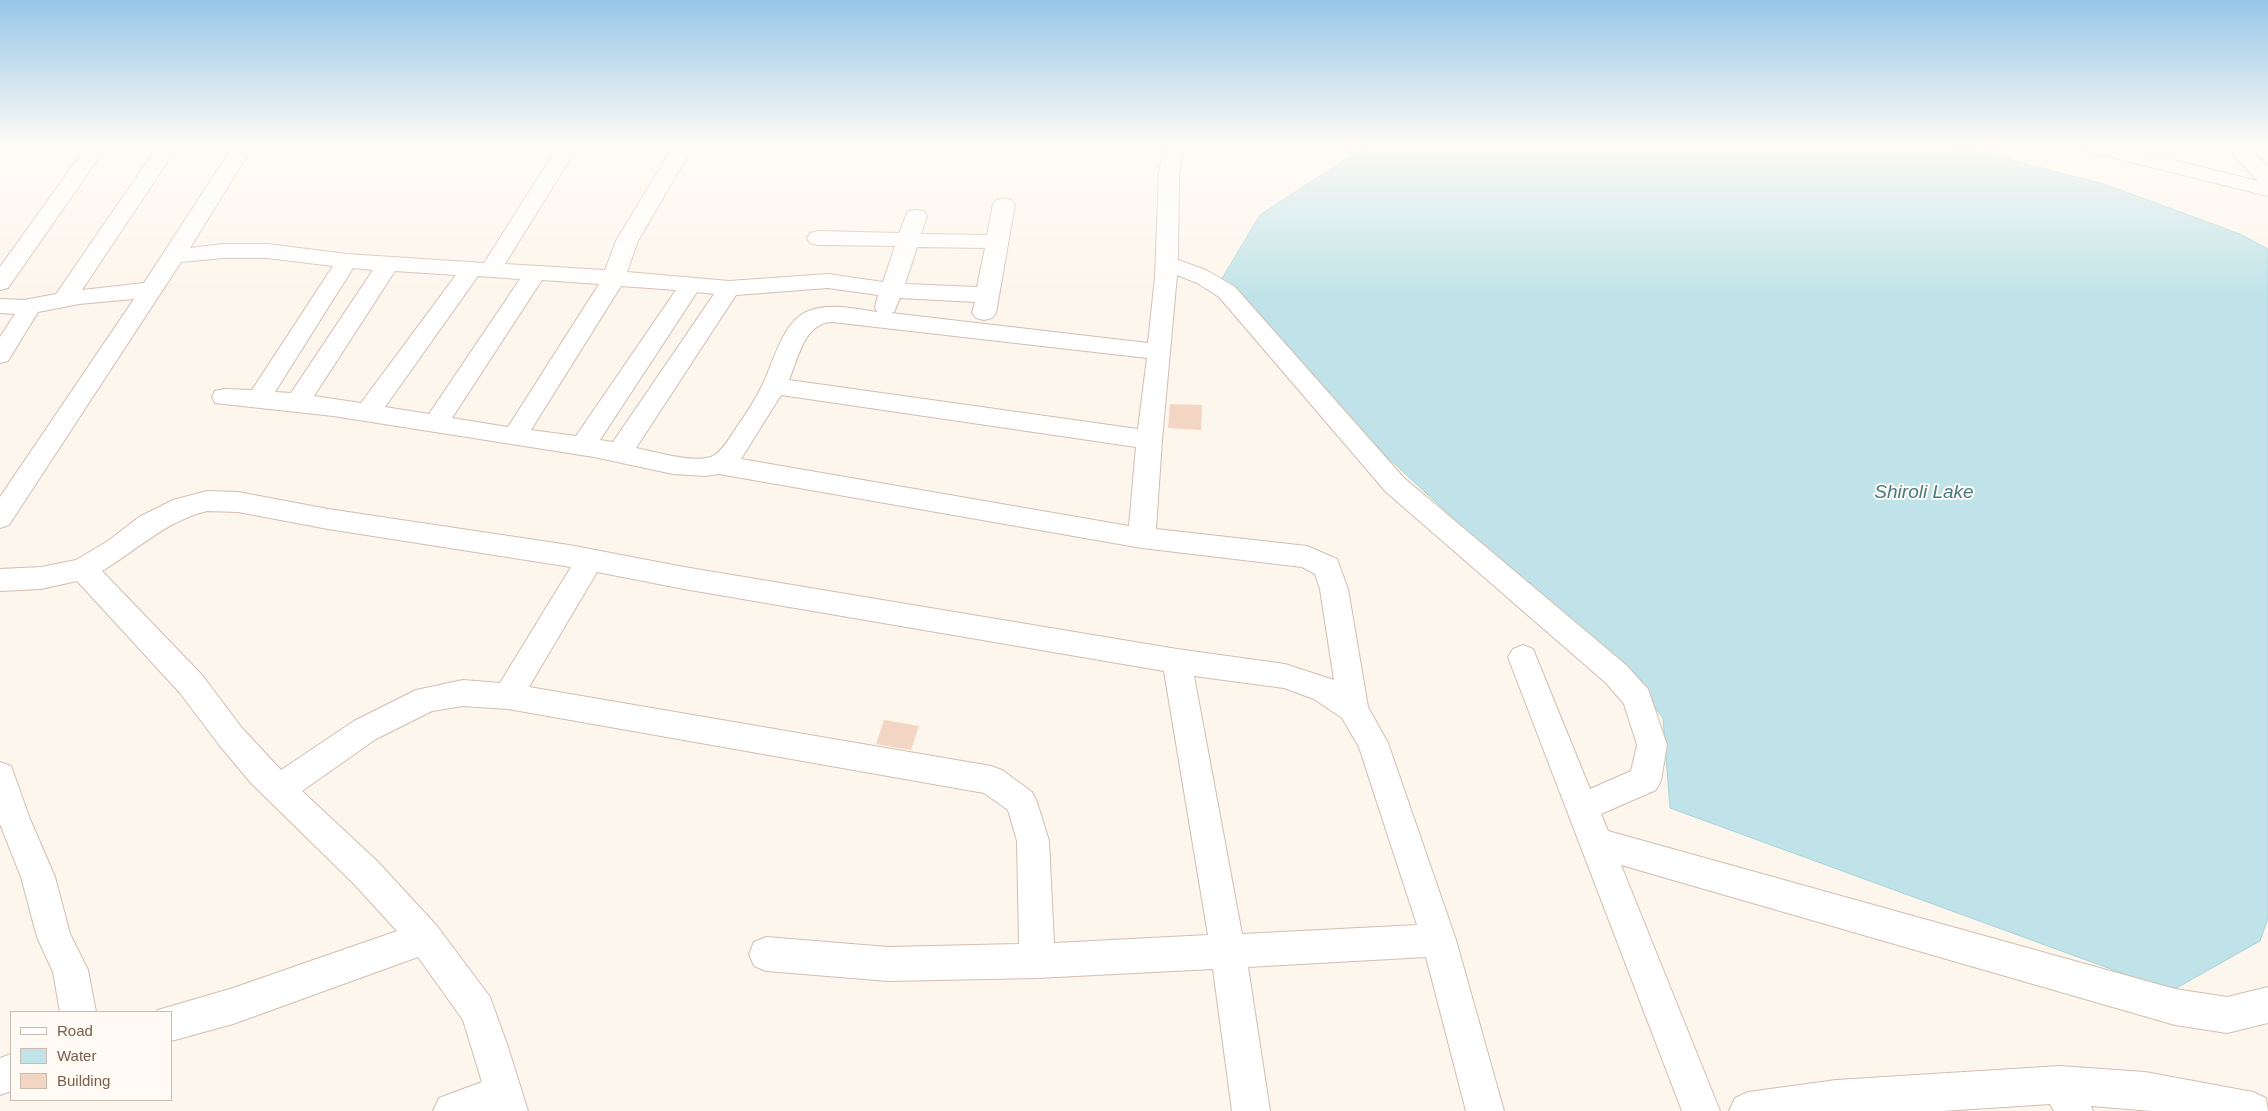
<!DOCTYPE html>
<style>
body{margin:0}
#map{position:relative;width:2268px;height:1111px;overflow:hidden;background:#fdf6ec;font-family:Helvetica,sans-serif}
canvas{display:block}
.legend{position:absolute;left:10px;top:1011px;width:162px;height:90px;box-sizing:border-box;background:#fffaf3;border:1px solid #cabbb1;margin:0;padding:6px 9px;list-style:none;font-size:15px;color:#7a5c4d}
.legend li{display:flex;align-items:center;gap:10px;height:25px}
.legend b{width:25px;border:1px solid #cabbb1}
</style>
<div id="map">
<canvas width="2268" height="1111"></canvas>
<ul class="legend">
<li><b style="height:6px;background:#fff"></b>Road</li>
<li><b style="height:14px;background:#bfe3e8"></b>Water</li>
<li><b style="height:14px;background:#f3d5c3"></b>Building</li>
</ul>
</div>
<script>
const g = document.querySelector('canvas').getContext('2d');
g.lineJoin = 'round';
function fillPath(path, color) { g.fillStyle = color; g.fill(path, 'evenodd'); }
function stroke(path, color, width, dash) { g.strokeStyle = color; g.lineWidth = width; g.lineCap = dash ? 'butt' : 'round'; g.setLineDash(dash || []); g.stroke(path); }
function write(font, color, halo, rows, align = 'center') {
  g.font = font + ' Helvetica,sans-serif'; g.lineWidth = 4; g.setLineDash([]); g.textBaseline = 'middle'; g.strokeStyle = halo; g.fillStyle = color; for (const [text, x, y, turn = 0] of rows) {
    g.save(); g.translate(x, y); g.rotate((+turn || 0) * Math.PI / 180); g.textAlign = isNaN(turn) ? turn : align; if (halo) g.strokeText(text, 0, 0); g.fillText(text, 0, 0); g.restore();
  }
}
const water = new Path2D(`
 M1371,143H1933L1961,147L2107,185L2240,234L2268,249V918L2260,941L2171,991L1670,808L1663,718L1612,653L1530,589L1386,456L1221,280L1260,215Z`);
fillPath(water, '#bfe3e8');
stroke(water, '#a5d3da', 1);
fillPath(new Path2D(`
 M1170,404L1202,405L1201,430L1168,428Z
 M884,720L919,726L911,750L876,744Z`), '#f3d5c3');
const minor = new Path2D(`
 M89,143H109L8,288L0,290V267Z
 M160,143H180L82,290L144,283L235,143H255L190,248L223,244H267L347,254L484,263L560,143H580L505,264L605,270L616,241L675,143H695L638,241L627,272L729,281L828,274L883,282L895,246L818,245L810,243L807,238L810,233L818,231L899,233L908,211L916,210L924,211L927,216L921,234L987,235L993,204L997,200L1004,198L1011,200L1015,204L996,313L992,318L984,320L976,318L972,313L975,302L900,298L894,312L891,313L1148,343L1155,277L1159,173L1165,143H1185L1179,173L1178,260L1206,270L1235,287L1404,478L1626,665L1648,689L1667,745L1661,780L1656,790L1601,814L1608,831L2175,989L2227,997L2268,987V1023L2227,1033L2175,1025L1621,865L1720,1111H1682L1508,657L1513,649L1523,645L1533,649L1590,789L1631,771L1637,745L1624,704L1606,683L1386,492L1219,297L1197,283L1177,275L1162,440L1156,529L1307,546L1337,559L1348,589L1368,707L1388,743L1456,940L1504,1111H1466L1426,957L1248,967L1270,1111H1232L1213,969L1037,978L888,981L766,971L754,966L749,954L754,942L766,937L888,947L1019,944L1017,841L1008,810L984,793L508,709L463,706L432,711L376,739L302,791L378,862L437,926L490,997L508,1047L528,1111H433L439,1098L482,1082L463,1020L418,957L233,1024L171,1041V1012H157L158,1010L233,988L397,931L354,884L251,783L220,746L180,693L77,581L41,589L0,591V569L41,567L76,560L108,541L139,517L173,500L207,491L238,492L328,509L569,545L684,567L1177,649L1285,664L1334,680L1320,589L1315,574L1302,567L1142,548L719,474L705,476L673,474L594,457L333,416L215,403L212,397L215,391L224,389L252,390L333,266L267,258H223L181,262L9,525L0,528V497L134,299L79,304L38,312L8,361L0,363V337L15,314L0,313V299L24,300L56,294ZM917,247L985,248L977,287L905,284ZM353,268L373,270L291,393L275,392ZM395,271L456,275L361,403L314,396ZM478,276L520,279L429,414L385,407ZM542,280L599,284L508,427L452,418ZM621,286L676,290L576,436L531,430ZM828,288L878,295L875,307L877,312C855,309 828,302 806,312C782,323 773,364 762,386C754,402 744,417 734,431C729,439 720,454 711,457C692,463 656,452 636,448L736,295ZM697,292L714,294L613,442L600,440ZM832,322L1147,358L1138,429L789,380C798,359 804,323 832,322ZM781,395L1136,447L1129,526L741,459ZM207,511L238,512L328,529L571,567L500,683L463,680L416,690L354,721L281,770L242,728L202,675L102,571C137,550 166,521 207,511ZM597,572L684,589L1164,671L1208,935L1054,943L1049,841L1037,802L1032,792L1002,770L991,766L529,687ZM1194,676L1284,688L1314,699L1342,718L1359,747L1417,925L1242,934Z
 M2067,143H2103L2258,181L2222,143H2244L2268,166V196L2070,147Z
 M0,762L11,766L30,819L55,877L70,934L88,970L96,1012H60L53,972L37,937L21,877L0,824Z
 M11,1054V1091L0,1095V1058Z
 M2060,1066L2145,1072L2253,1092L2266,1098L2268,1111H2152L2091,1106L2093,1111H2054L2050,1104L1942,1111H1729L1735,1098L1748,1092L1836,1080Z`);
stroke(minor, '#d1beb0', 2);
fillPath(minor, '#fff');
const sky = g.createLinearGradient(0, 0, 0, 299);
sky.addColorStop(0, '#97c7e8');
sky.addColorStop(0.48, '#fefbf6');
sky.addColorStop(1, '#fefbf600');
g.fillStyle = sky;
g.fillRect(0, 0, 2268, 299);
write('italic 19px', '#437c86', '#fffaf3', [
 ["Shiroli Lake",1924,493]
]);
</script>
